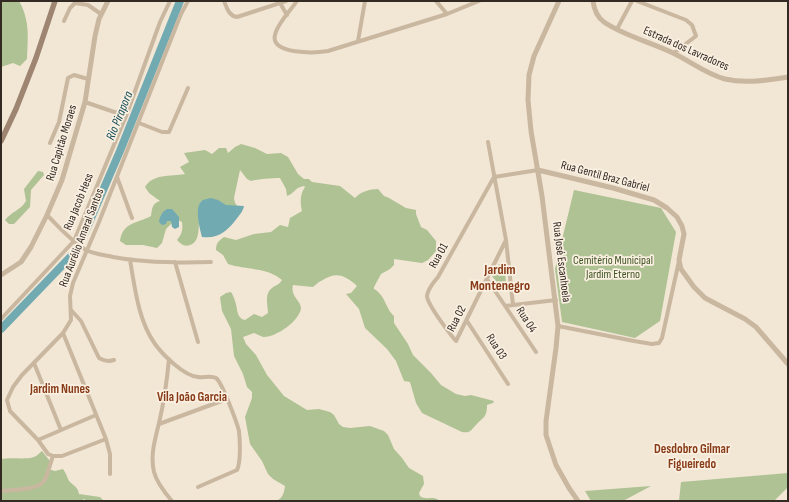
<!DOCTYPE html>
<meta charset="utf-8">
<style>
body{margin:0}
#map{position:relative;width:789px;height:502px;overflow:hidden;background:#f2e6d5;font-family:"Sofia Sans Condensed",sans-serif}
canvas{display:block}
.frame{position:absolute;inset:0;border:2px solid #342a24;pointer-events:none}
</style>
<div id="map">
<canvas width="789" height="502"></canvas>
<div class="frame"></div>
</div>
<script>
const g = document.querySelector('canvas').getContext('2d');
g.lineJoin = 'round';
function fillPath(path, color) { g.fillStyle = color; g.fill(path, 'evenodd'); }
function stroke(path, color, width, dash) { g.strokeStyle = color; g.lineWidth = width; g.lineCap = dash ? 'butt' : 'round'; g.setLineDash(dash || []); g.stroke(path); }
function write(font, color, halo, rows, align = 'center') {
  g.font = font + ' "Sofia Sans Condensed",sans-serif'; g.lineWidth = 3.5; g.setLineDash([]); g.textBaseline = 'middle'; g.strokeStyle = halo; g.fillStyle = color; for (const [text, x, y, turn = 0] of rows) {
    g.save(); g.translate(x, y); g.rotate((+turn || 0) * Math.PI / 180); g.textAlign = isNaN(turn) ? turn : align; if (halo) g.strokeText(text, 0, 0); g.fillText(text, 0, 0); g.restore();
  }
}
fillPath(new Path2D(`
 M1,1H19C30,20 28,38 27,59L20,66L13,63L1,67Z
 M241,144L255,148L267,154L281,153L288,157L298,174L304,179H309L312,182L340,186L355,198C360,192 370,189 378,189L384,196L389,198L406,208L416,210V214L421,227L427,230L436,241V251L428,260L422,263L394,259V265L390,269L381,274L374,287V289C386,296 385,308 394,316V323L408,344L413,355L431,373L441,385L456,394L465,396L471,395L494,401L493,403L487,405C487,418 483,417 476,425C470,431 471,433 462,432L422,413L416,403L410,382L404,381L396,361L387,349L365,328L359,309L346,294L351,293L357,286C345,275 336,271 321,281C318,282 316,285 313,287L293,285C290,296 301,301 301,308C300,321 275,338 263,337C260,336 257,334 254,333L243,337L246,344L256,355L267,375L284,396L307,410L319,409L330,412L334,415L339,424L343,427L350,428L370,426L384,431L388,435L394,449L402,458L409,468L423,476L424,484L419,493L420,496C426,501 433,495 440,501H276C283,498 284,493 285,486L273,479L268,474L262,461L250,444L245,417L252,398V392L247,387L243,374L234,356L231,329L222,311L220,297L226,293L231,292C233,295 234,298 235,301C238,309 236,318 245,320L254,314L262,317L268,313C268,305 264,294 272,288C277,284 278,286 282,280C267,267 246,270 228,264L223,255L216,250C216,244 218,241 224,237L236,240L254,234L271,232L280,225L288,227L290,218L302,211C300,203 300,194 305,187L304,186C295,187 294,194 287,196L286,189L280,178C273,178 257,179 251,181L247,179L240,170L234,198L235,203L241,210L201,201C196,213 204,241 190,245C184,247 181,244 177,240C182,234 183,230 182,222L176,219L166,229L162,243L157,248L143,245H126L120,241C123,222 136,224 151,216C152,209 152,203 160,201L149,193L145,187C154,173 170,177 185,174L180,167L189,162L184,153L205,150L212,154L219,148H226L228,153L235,147Z
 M38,171L43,172L44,175L31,190L30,207L14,224H9L5,220C11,212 21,210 26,201L24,189Z
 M574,190L661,208L676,232L660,321L635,338L562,322L555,269Z
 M499,264H502L505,267L506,285L503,288L500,287L492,276Z
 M42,451L50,461L48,469L55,471L63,469C66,473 67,477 69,481C74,486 78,487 79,494L100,497L104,501H85V499L79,501H3L1,498V459C12,457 24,460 34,457C37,456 39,453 42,451Z
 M788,473V487L774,501H679L681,482Z
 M651,486L623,501H591L585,491Z`), '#afc294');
fillPath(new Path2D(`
 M211,198L218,200L226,205L244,206C243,211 241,213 238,217C228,230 220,239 202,237C200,229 195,211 200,203C202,199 207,199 211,198Z
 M167,209H172L179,217V227L175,229L172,227L171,221H167L166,224L162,225L159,222C160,216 162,212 167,209Z`), '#72aab1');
stroke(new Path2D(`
 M82,239L120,151L180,1
 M1,329L77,250`), '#72aab1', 8);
stroke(new Path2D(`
 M224,1C227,8 229,16 237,17L286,1
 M297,1C291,10 277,24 275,35C270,55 316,53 328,51L447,14L479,1
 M436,1L447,14
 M637,1L686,20L692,25L696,36L674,53
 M280,3L287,15
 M64,21L70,8L75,3L88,5L101,14
 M617,29L632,1
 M358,41L365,1
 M85,102L126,116
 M139,123L162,132H169L188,88
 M488,142L506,240L513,305
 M50,143L59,122L68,78L74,75L88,79
 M117,177L132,218
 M47,215C59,227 71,241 86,250C94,254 104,255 113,257C145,263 179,263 211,262
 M506,240L456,341C450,334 427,304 427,296C428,288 434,282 438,277L494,177L538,170
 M130,260C135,288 138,320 155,344C163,355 184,376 198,377C203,378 211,375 216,378C222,382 237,423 239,431C240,440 241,462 237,470L198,487
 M175,262L198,342
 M487,279L536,352
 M505,306L556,300
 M71,310L81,321L99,358C104,361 108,362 114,360
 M1,319L74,241L126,116L160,22L170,1
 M467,321L508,384
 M558,326L634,341L652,344L659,343L662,338L679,261
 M63,333L106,439L110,454V474
 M169,359C167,380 164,402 159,423C155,440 150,455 154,472C157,483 165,493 172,501
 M34,363L61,430
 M159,424L227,399
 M38,440L96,415
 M53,456H62L106,439
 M1,491C12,490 38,490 44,481C48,474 50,464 53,456L48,454L38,440L10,411L7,400L13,387L22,375L63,333L71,320L70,296L73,283L99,222L181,14L188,1`), '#cab7a0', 4);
stroke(new Path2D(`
 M559,1L534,56L529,75L528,100L531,131L542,196L558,326L556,348L546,421V435L556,465L569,488L578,501
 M593,1C594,9 597,17 604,22C624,36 651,42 673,53C690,61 706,74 725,79C746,84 767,80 788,77
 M538,170L613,188L654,200L667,208L677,217L682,226L684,234L679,260L681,269L694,287L705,298L745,319L756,327L788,364
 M1,275L21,262L31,247L47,215L62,180L85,102L95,36L99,19L108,1`), '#cab7a0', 5);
stroke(new Path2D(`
 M1,141L16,109L36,58L55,1`), '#9e8572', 5.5);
write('12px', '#342a24', '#faf0e1', [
 ["Estrada dos Lavradores",686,49,24],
 ["Rua Capitão Moraes",62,143,-73],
 ["Rua Gentil Braz Gabriel",605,177,15],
 ["Rua Jacob Hess",79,202,-68],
 ["Rua Aurélio Amaral Santos",82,238,-69],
 ["Rua 01",439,256,-61],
 ["Rua José Escanhoela",561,262,83],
 ["Rua 02",457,319,-63],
 ["Rua 04",526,320,57],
 ["Rua 03",496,347,57]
]);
write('12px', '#405426', '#faf0e1', [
 ["Cemitério Municipal",613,261],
 ["Jardim Eterno",613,275]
]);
write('italic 13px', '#174f58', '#faf0e1', [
 ["Rio Pirapora",120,116,-68]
]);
write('bold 13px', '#883b18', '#faf0e1', [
 ["Jardim Nunes",60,390],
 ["Vila João Garcia",192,398],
 ["Desdobro Gilmar",692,450],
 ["Figueiredo",692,465]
]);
write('bold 14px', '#883b18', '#faf0e1', [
 ["Jardim",500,270],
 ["Montenegro",500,286]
]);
</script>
